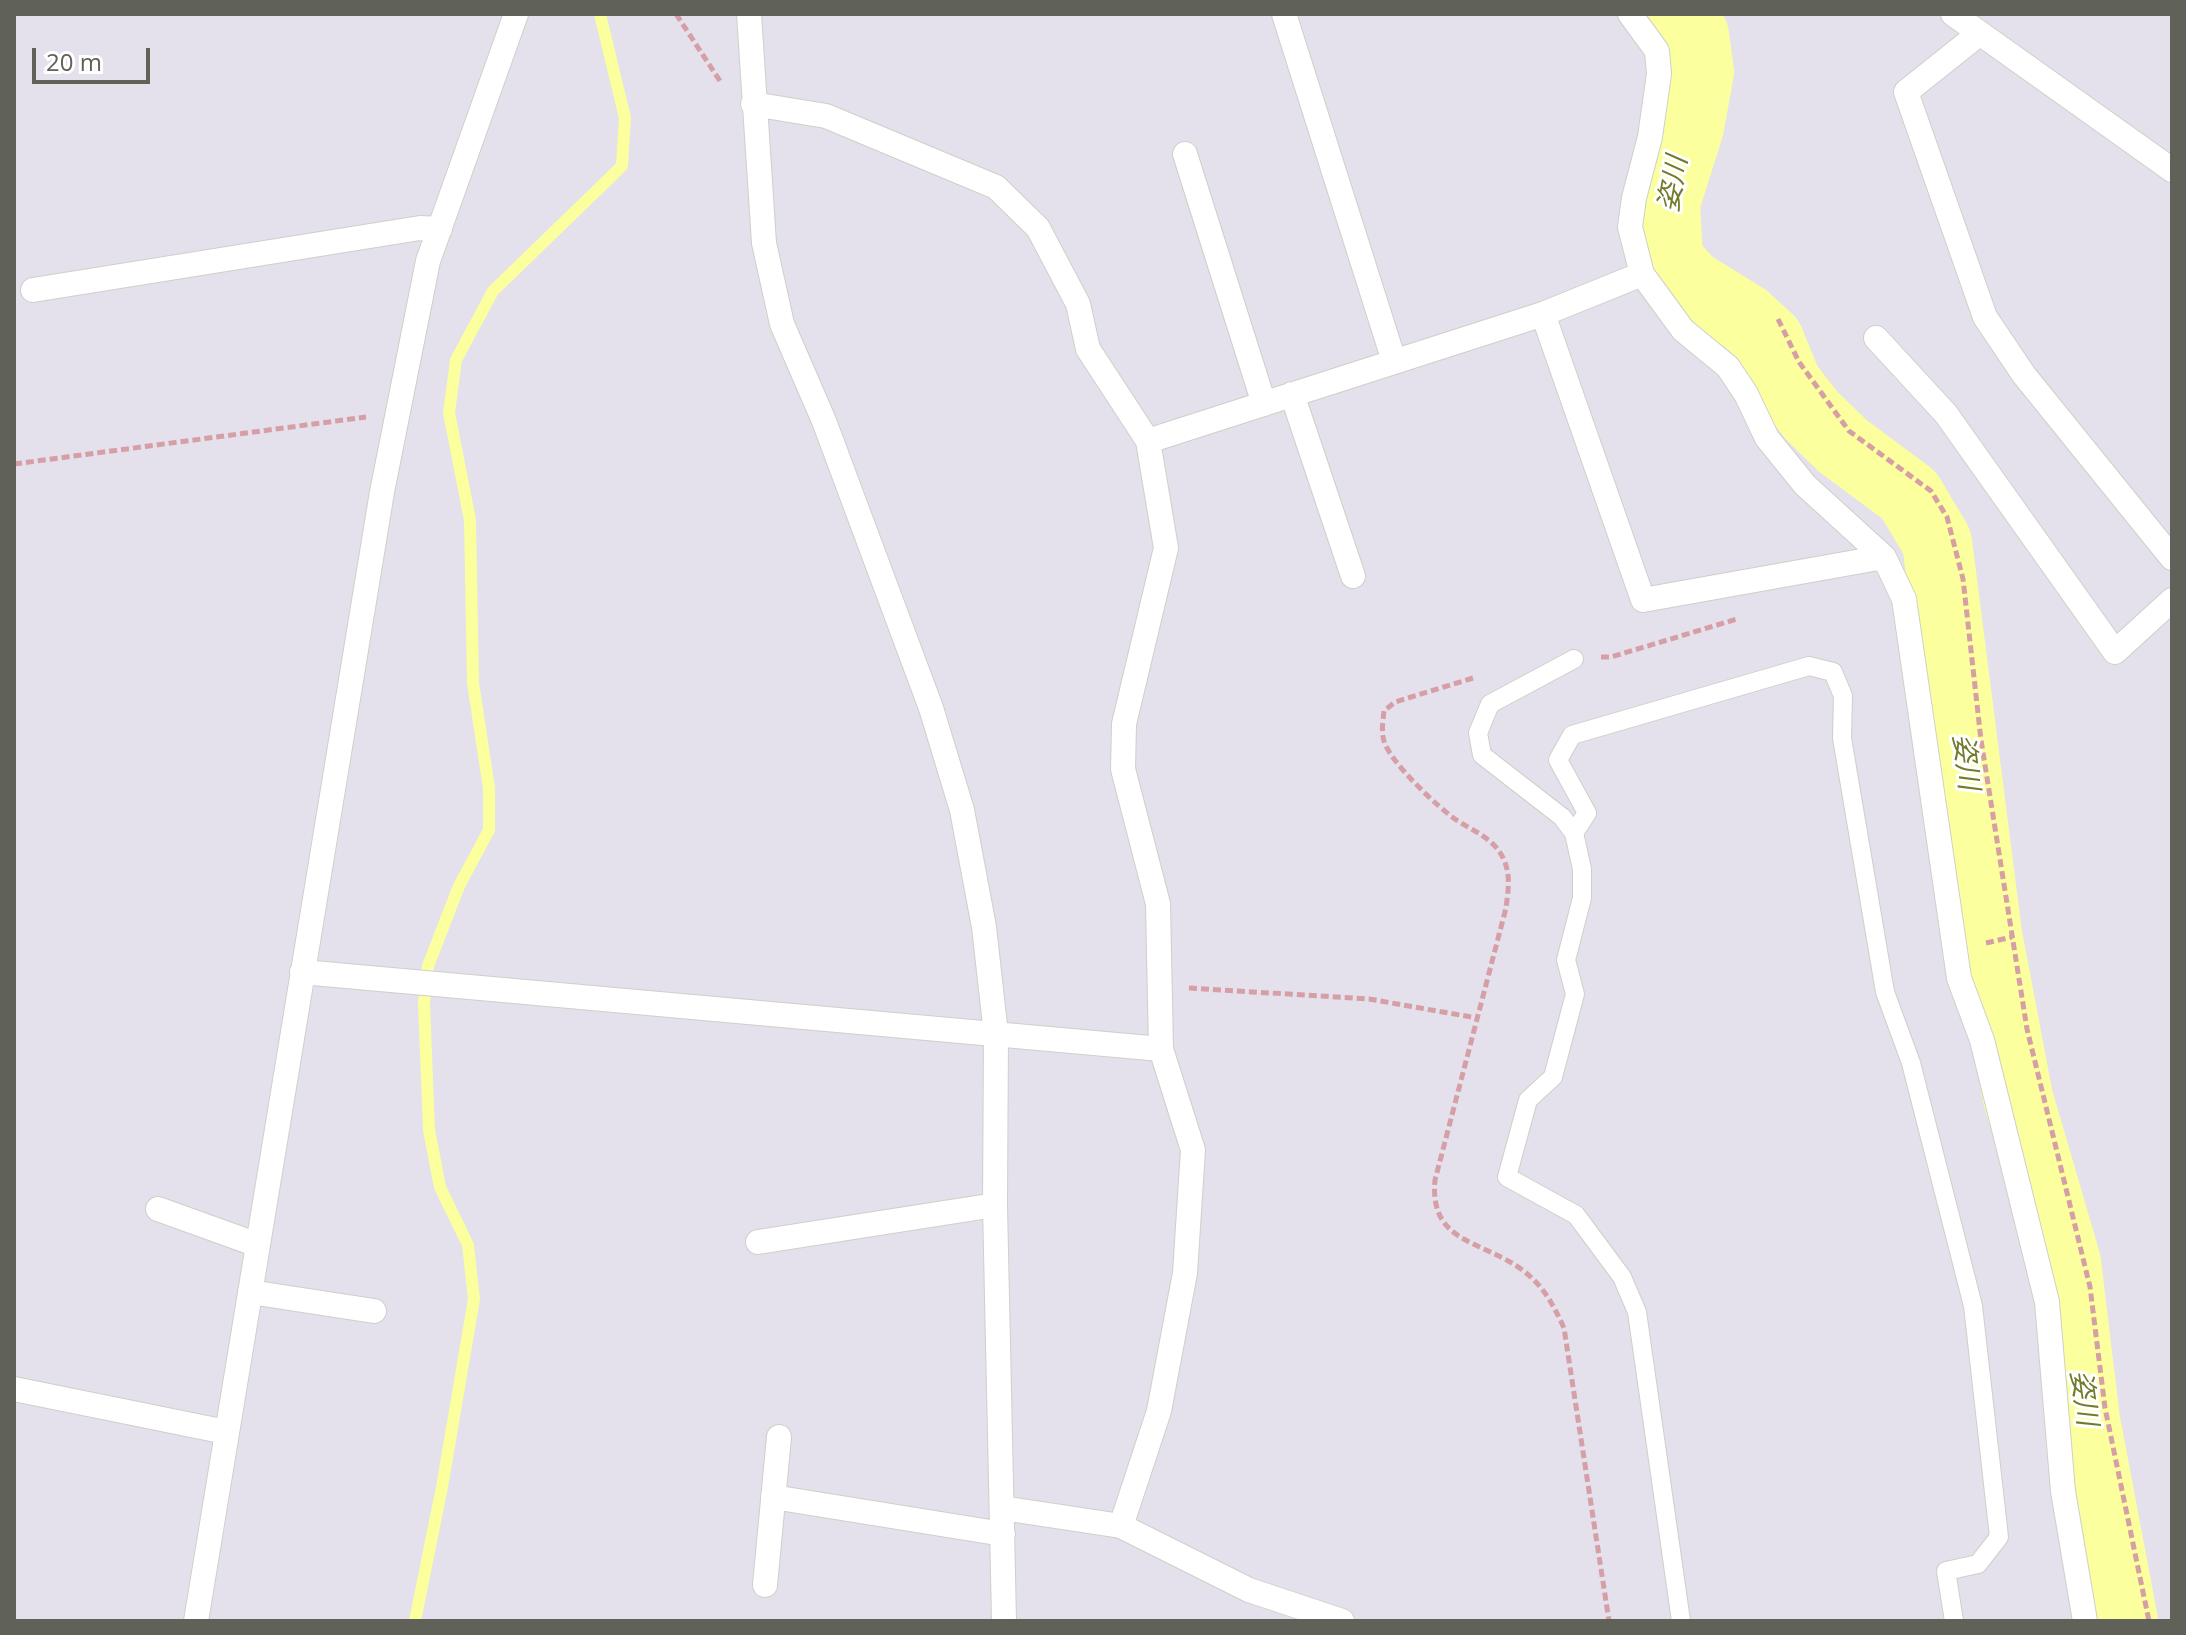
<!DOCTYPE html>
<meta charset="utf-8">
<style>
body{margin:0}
#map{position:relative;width:2186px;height:1635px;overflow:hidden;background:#e4e0ec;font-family:"Open Sans",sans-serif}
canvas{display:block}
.frame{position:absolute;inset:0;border:16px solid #606159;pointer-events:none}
.scale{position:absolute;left:32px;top:48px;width:118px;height:36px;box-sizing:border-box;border:4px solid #606159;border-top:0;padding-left:10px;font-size:24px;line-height:28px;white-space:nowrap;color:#606159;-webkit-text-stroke:6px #fff;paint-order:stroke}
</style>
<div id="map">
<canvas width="2186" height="1635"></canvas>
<div class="frame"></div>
<div class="scale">20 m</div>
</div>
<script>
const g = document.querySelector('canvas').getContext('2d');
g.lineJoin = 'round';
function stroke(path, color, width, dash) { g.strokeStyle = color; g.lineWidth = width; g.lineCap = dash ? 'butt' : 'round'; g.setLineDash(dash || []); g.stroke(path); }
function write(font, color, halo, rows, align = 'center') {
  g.font = font + ' "Open Sans","Noto Sans JP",sans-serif'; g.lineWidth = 6; g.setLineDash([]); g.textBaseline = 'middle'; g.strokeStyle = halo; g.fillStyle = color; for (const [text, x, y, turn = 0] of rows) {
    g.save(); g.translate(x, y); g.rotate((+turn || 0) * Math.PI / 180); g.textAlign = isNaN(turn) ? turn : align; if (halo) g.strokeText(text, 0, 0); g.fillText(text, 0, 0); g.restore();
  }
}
stroke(new Path2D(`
 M415,1621L442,1487L474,1299L468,1245L440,1187L429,1130L424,1003L428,966L459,886L489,830V788L473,683L470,520L449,413L456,360L493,291L622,166L625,118L600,14`), '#fbff9d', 12);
stroke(new Path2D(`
 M1679,14L1694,35L1699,72L1689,127L1665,203L1668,260L1690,284L1745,318L1769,340L1787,384L1812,416L1843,446L1909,495L1937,542L1987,934L2018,1098L2066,1262L2085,1420L2123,1621`), '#fbff9d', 70);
const lane = new Path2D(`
 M1574,659L1490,704L1478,733L1482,755L1562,817L1574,833L1582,869V898L1566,960L1575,994L1553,1077L1528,1100L1507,1177L1576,1215L1622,1277L1637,1312L1681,1621
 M1574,833L1587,813L1558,760L1572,735L1809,666L1833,672L1843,696L1842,738L1885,992L1911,1063L1973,1306L1999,1537L1978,1564L1946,1571L1954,1621`);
const street = new Path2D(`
 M749,14L764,243L782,324L824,421L931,708L962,810L984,927L996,1034L995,1205L1004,1621
 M1284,14L1394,361
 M1630,14L1657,51L1659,74L1650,137L1634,198L1630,227L1642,274L1683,330L1728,367L1746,394L1767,438L1805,485L1884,557L1904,599L1959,978L1982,1040L2047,1302L2063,1491L2085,1621
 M1953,14L2172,170
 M1980,33L1906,92L1985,317L2024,375L2172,558
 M753,104L826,116L996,187L1038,228L1078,304L1088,349L1148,441L1166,548L1124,724L1123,769L1158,904L1161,1049L1193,1150L1185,1273L1159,1411L1121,1526L1002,1508
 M1185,154L1264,404
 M33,290L420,228L440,229
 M1543,314L1642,274
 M1876,338L1946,414L2115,652L2172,600
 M1292,394L1353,576
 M1148,441L1543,314L1643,600L1884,557
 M302,972L1161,1049
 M158,1209L258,1245
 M758,1242L995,1205
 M250,1292L374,1311
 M14,1389L226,1432
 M773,1497L1003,1534
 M1121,1526L1249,1590L1342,1621
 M765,1585L779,1437
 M196,1621L382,492L428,261L516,14`);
stroke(lane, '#ced0c9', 20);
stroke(street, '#ced0c9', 26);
stroke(new Path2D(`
 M676,14L720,81
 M1778,319L1799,362L1849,431L1931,491L1947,517L1963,579L1981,740L2027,1029L2090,1287L2105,1408L2149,1621
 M14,464L366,417
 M1601,657H1611L1737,619
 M1473,678L1395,702L1384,711C1383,720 1381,731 1384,741C1389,761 1440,810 1458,821C1475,832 1495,839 1504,860C1511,876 1508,891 1506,908L1435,1180C1429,1243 1481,1240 1521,1269C1543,1285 1553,1304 1564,1328L1609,1621
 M1986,943L2012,937
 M1189,988L1369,999L1477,1018`), '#d69fa6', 5, [8, 4]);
stroke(lane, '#fff', 18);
stroke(street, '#fff', 24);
write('italic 28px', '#727b2d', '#fff', [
 ["姿川",1674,184,-80],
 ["姿川",1965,762,83],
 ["姿川",2083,1398,82]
]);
</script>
